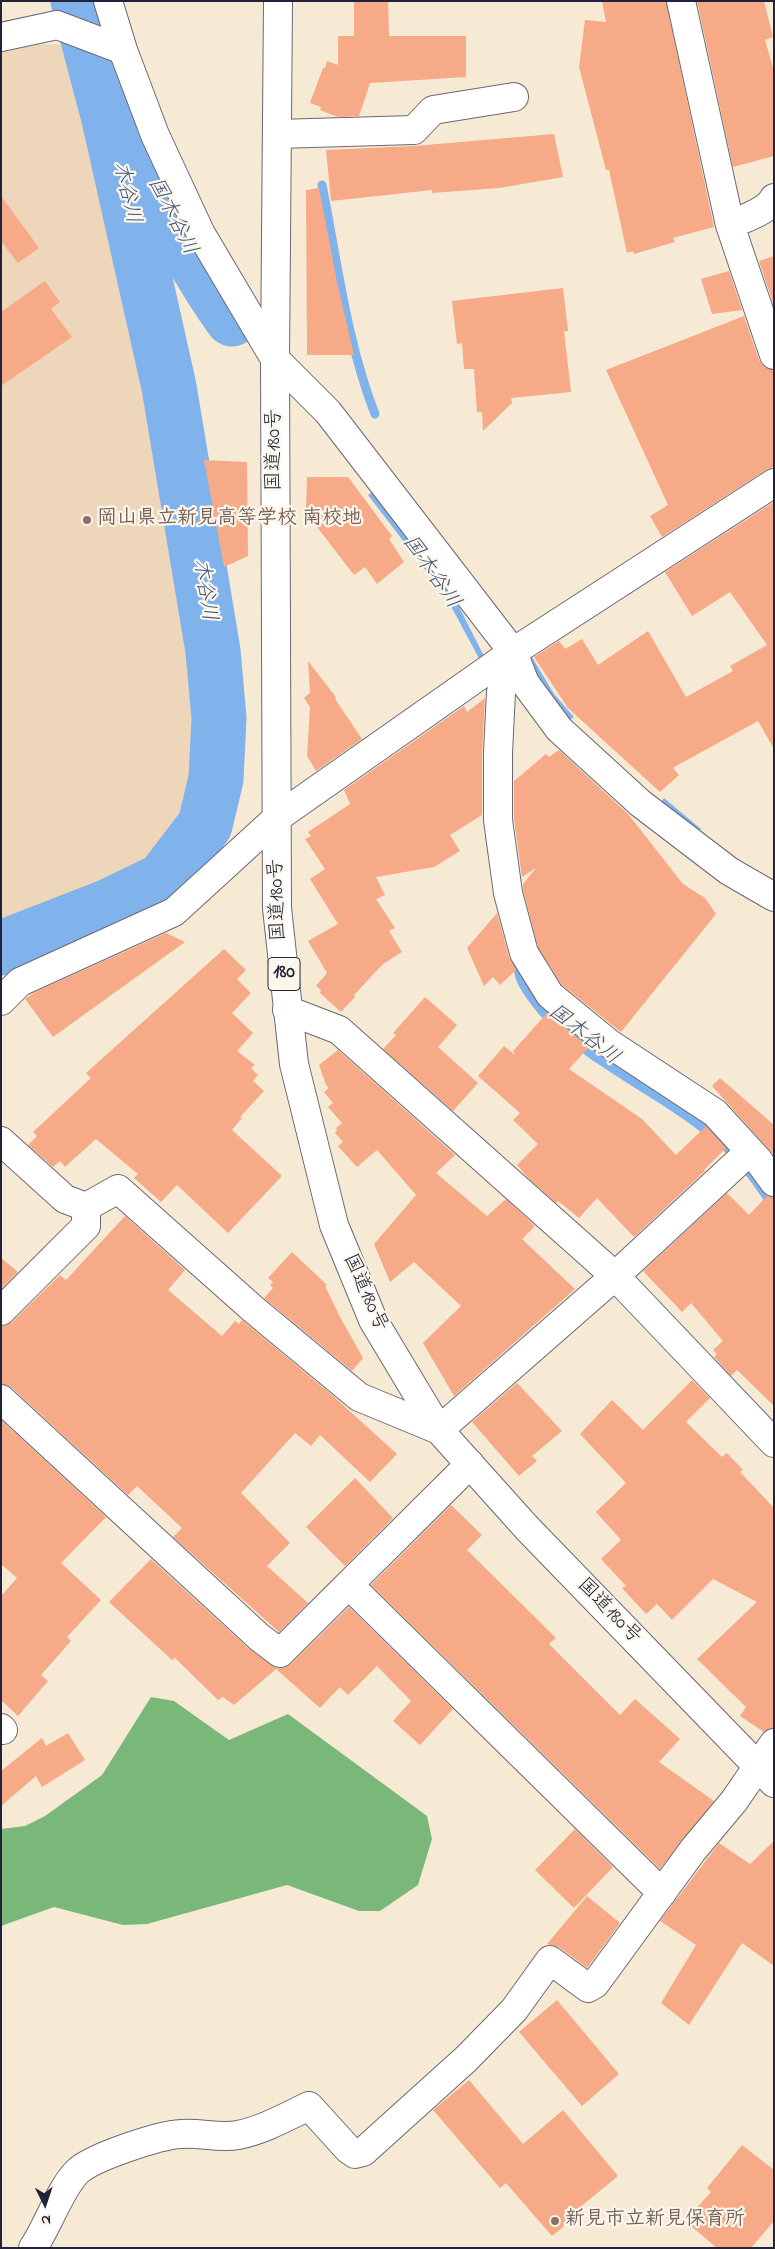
<!DOCTYPE html>
<meta charset="utf-8">
<style>
body{margin:0}
#map{position:relative;width:775px;height:2249px;overflow:hidden;background:#f6ead5;font-family:"Indie Flower",sans-serif}
canvas{display:block}
.frame{position:absolute;inset:0;border:2px solid #22223b;pointer-events:none}
.north{position:absolute;left:20px;top:2179px;width:50px;height:50px;-webkit-text-stroke:4px #fbf7ec;paint-order:stroke;rotate:176deg;font-size:14px;font-weight:700;line-height:20px;text-align:center;color:#22223b}
.north::after{content:'';display:block;margin:auto;width:18px;height:22px;background:#22223b;clip-path:polygon(50% 0,100% 100%,50% 72%,0 100%)}
</style>
<div id="map">
<canvas width="775" height="2249"></canvas>
<div class="frame"></div>
<div class="north">N</div>
</div>
<script>
const g = document.querySelector('canvas').getContext('2d');
g.lineJoin = 'round';
function fillPath(path, color) { g.fillStyle = color; g.fill(path, 'evenodd'); }
function stroke(path, color, width, dash) { g.strokeStyle = color; g.lineWidth = width; g.lineCap = dash ? 'butt' : 'round'; g.setLineDash(dash || []); g.stroke(path); }
function write(font, color, halo, rows, align = 'center') {
  g.font = font + ' "Indie Flower","Klee One",sans-serif'; g.lineWidth = 4.5; g.setLineDash([]); g.textBaseline = 'middle'; g.strokeStyle = halo; g.fillStyle = color; for (const [text, x, y, turn = 0] of rows) {
    g.save(); g.translate(x, y); g.rotate((+turn || 0) * Math.PI / 180); g.textAlign = isNaN(turn) ? turn : align; if (halo) g.strokeText(text, 0, 0); g.fillText(text, 0, 0); g.restore();
  }
}
fillPath(new Path2D(`
 M66,44L76,79L162,454L182,585L197,746L189,797L161,851L116,878L1,922V50L22,45Z`), '#eed6bb');
fillPath(new Path2D(`
 M151,1697L174,1701L229,1740L288,1714L427,1816L432,1839L418,1885L380,1911H359L287,1885L147,1924L123,1925L54,1907L1,1926V1829L25,1826L45,1816L102,1775Z`), '#7ab879');
fillPath(new Path2D(`
 M372,492L453,595L484,656L482,664L446,597L368,495Z
 M529,652L554,694L574,717L570,720L550,697L525,653Z
 M488,689L519,952L686,1097L774,1186V1215C759,1193 744,1170 725,1152C689,1119 645,1095 604,1068C571,1046 540,1022 520,988C512,975 513,958 509,944C500,913 492,880 487,848C480,796 486,742 488,689Z
 M664,798L701,829L698,833L661,802Z`), '#80b2ec');
stroke(new Path2D(`
 M322,185C337,260 347,343 375,414`), '#80b2ec', 9);
stroke(new Path2D(`
 M136,150C166,208 194,266 232,319
 M1,948L107,907L163,880L205,825L216,779L219,718L213,651L169,387L109,119L78,1`), '#80b2ec', 55);
fillPath(new Path2D(`
 M354,1H388L389,36H466V77L370,83L359,116L338,117L320,110L321,107L310,103L323,68H325L327,61L338,65V36H354Z
 M602,1H666L714,227L673,238L675,242L634,254L633,251L627,253L609,170H606L579,67L585,20L606,22Z
 M697,1H764L773,37L765,40L774,71V156L733,167Z
 M554,134L563,177L499,188L432,193V190L331,201L326,150L414,146Z
 M319,188L337,282L354,355H307L306,190Z
 M1,196L39,248L18,263L1,241Z
 M774,256V306L759,261Z
 M729,271L742,310L712,314L701,279Z
 M45,281L60,302L51,309L72,337L1,386V312Z
 M563,288L568,331H564L571,392L511,398L512,403L483,431L482,412H477L474,369H464L462,343L457,344L452,301Z
 M744,316L759,360L764,367L774,370V467L766,470L662,537L650,516L668,505L606,370Z
 M204,460L247,462L248,556L224,567Z
 M307,477H348L392,536L389,539L404,562L377,584L365,567L354,575L314,523L315,512H306Z
 M774,502V749L758,721L676,766L673,768L679,775L660,792L568,708L534,657L559,641L565,649L582,639L598,665L648,631L686,697L733,671L730,666L767,645L730,592L692,616L665,572Z
 M308,661L336,697L335,699L362,739L316,771L307,756L310,707L304,698L310,693Z
 M485,698L482,757V815L450,835L460,851L434,867L376,877L385,895L376,899L395,928L389,931L402,952L383,964L354,995L355,997L341,1012L320,993L321,990L316,986L327,973L308,941L338,924L310,879L325,869L305,839L311,836L308,832L350,804L344,790L464,706L467,712Z
 M559,750L628,814L683,884L705,898L716,914L621,1032L562,985L538,947L523,890V884L536,868L522,877L514,819V781L546,754L549,757Z
 M497,913L509,957L516,970L500,985L493,977L484,986L467,948Z
 M166,933L185,942L53,1037L25,999L35,992Z
 M224,949L246,970L237,979L251,993L232,1013L253,1033L237,1051L255,1065L251,1068L258,1075L253,1081L264,1091L240,1117L242,1118L232,1130L282,1176L228,1233L177,1185L161,1202L134,1178L138,1174L96,1139L65,1167L60,1161L53,1167L28,1145L37,1136L33,1132L91,1078L86,1073Z
 M425,997L457,1025L438,1047L478,1083L453,1111L383,1049L396,1035L393,1033Z
 M547,1013L589,1047L569,1069L642,1119L676,1155L706,1126L726,1148L704,1170L705,1171L634,1237L597,1198L579,1218L558,1201L556,1203L529,1179L517,1165L538,1144L513,1120L520,1113L478,1076L504,1046L515,1055L513,1051Z
 M338,1050L455,1155L436,1173L487,1216L506,1199L535,1226L522,1239L575,1289L454,1396L423,1343L461,1306L414,1262L390,1282L374,1244L416,1195L377,1150L357,1167L338,1146L343,1142L335,1133L337,1130L336,1128L342,1123L328,1107L333,1103L324,1092L329,1088L326,1085L319,1065Z
 M720,1078L774,1125V1155L712,1086Z
 M727,1193L749,1215L767,1196L774,1197V1406L737,1370L731,1376L714,1357L717,1354L713,1350L723,1341L691,1303L682,1312L643,1271Z
 M125,1216L185,1270L168,1290L222,1336L235,1321L239,1324L242,1320L332,1395L397,1454L370,1482L320,1435L311,1446L295,1433L241,1493L290,1543L267,1566L308,1603L279,1632L173,1537L182,1528L137,1486L128,1495L12,1388L1,1384V1326L12,1322L60,1275L66,1280Z
 M292,1252L327,1285L325,1286L340,1317L363,1358L352,1371L264,1298L273,1288L270,1285L273,1282L268,1278Z
 M1,1258L18,1272L1,1289Z
 M692,1380L710,1398L686,1422L722,1457L727,1453L743,1470L740,1472L774,1508V1728L764,1732L740,1716L746,1707L697,1659L757,1602L713,1579L672,1620L657,1604L646,1614L622,1588L626,1586L601,1559L621,1540L596,1512L626,1483L580,1434L612,1400L643,1430Z
 M517,1383L562,1431L532,1456L537,1461L519,1476L472,1422Z
 M1,1420L106,1517L61,1563L101,1600L67,1637L71,1641L41,1675L48,1681L18,1716L1,1700V1596L17,1578L1,1564Z
 M355,1478L393,1518L345,1566L306,1527Z
 M451,1505L482,1535L467,1550L556,1638L549,1644L620,1715L635,1699L680,1739L659,1762L714,1801L660,1869L371,1585Z
 M151,1559L248,1648L277,1668H284L291,1664L349,1607L453,1709L420,1745L393,1721L411,1701L377,1666L348,1695L340,1687L320,1708L276,1669L234,1705L223,1697L218,1700L175,1658L172,1660L109,1602Z
 M68,1733L85,1760L42,1787L36,1776L1,1806V1771L42,1738L46,1746Z
 M575,1829L613,1867L574,1908L535,1870Z
 M774,1841V1966L742,1943L689,2025L661,2003L696,1945L660,1921L719,1843L750,1864Z
 M587,1896L620,1923L587,1968L559,1947L547,1944Z
 M557,2000L619,2074L582,2106L519,2032Z
 M469,2080L523,2144L563,2110L618,2176L574,2212L577,2216L552,2236L506,2183L500,2188L433,2110Z
 M742,2145L774,2170V2221L751,2248H717L685,2221L711,2192L707,2188Z`), '#f6aa88');
const minor = new Path2D(`
 M108,1L123,50
 M681,1L730,225L774,355
 M1,37L57,25L123,50L155,135L201,234L275,359L328,412L513,652L525,683L559,729L640,803L729,871L774,897
 M277,134L414,130L433,110L514,97
 M730,225C744,218 767,212 774,198
 M513,652L501,692L498,753V820L508,893L524,953L550,995L610,1044L715,1113L758,1160L774,1182
 M1,1001L20,982L174,912L278,817L513,652L774,483
 M287,1010L339,1030L615,1276L774,1443
 M1,1141L65,1199L86,1207L118,1189L253,1309L359,1397L439,1430L615,1276L750,1151
 M1,1311L86,1226V1207
 M1,1399L259,1637L280,1653L470,1464
 M349,1585L662,1893
 M1,1728L3,1730
 M33,2248C48,2226 60,2189 77,2172C92,2157 160,2135 181,2134C200,2132 219,2139 238,2135C263,2130 286,2117 309,2106L348,2149L355,2154L363,2152L466,2059L514,2010L550,1960L588,1988L595,1984L693,1850L734,1801L774,1743`);
const highway = new Path2D(`
 M278,1L275,359L277,908L294,1064L334,1225L373,1320L439,1430L527,1528L774,1783`);
stroke(minor, '#6c6871', 30);
stroke(highway, '#6c6871', 30);
stroke(minor, '#fff', 28);
stroke(highway, '#fff', 28);
for (const [x, y, r, color] of [
 [87,520,5,"#8d6e63"],
 [555,2221,5,"#8d6e63"]
]) { const dot = new Path2D(); dot.arc(x, y, r, 0, 2 * Math.PI); g.fillStyle = color; g.fill(dot); stroke(dot, '#fbf7ec', 2); }
for (const [x, y, w] of [
 [284,974,32]
]) { const box = new Path2D(); box.roundRect(x - w / 2, y - 16.5, w, 33, 4); g.fillStyle = '#fbf7ec'; g.fill(box); stroke(box, '#22223b', 1); }
write('bold 19px', '#22223b', null, [
 ["180",284,974]
]);
write('20px', '#22223b', '#fbf7ec', [
 ["国道180号",276,450,-90],
 ["国道180号",279,900,-92],
 ["国道180号",364,1293,66],
 ["国道180号",608,1612,46]
]);
write('bold 20px', '#785e54', '#fbf7ec', [
 ["岡山県立新見高等学校 南校地",97,520],
 ["新見市立新見保育所",565,2221]
], 'left');
write('italic 21px', '#435479', '#fbf7ec', [
 ["木谷川",125,193,77],
 ["国木谷川",171,217,63],
 ["国木谷川",430,573,55],
 ["木谷川",203,590,81],
 ["国木谷川",583,1036,38]
]);
</script>
